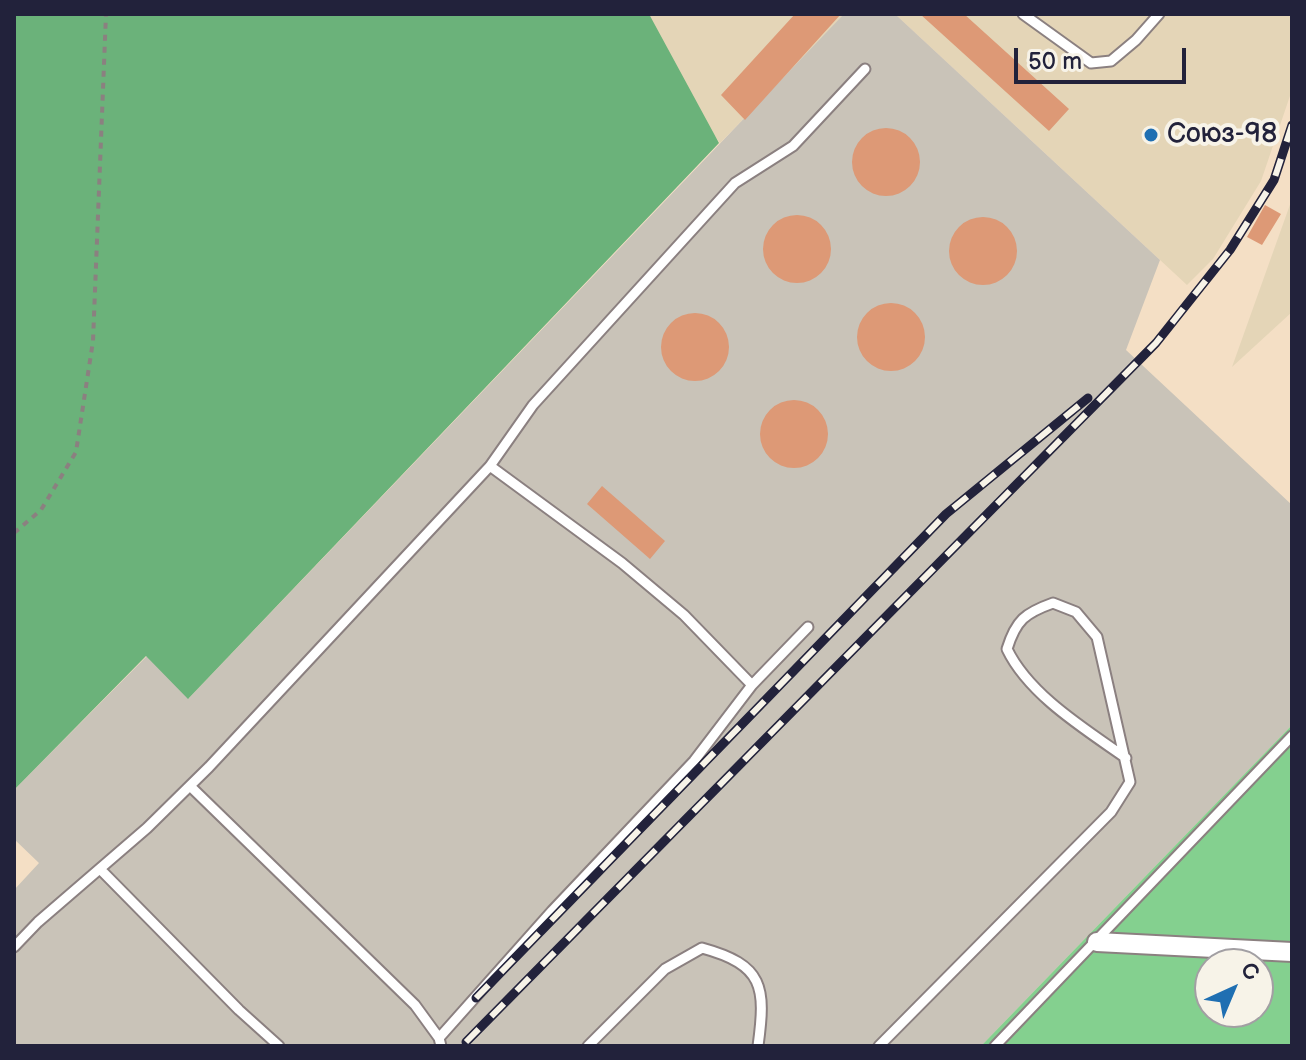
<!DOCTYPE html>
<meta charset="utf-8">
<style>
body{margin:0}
#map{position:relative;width:1306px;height:1060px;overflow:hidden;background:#f4dfc5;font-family:"Balsamiq Sans",sans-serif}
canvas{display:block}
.frame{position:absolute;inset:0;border:16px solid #22223b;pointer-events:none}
.north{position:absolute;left:1194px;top:948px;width:80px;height:80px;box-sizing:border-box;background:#f7f3e8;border:2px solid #a29fa3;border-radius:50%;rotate:44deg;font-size:22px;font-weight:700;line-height:32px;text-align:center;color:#22223b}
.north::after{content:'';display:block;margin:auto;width:28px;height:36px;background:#1f6fb2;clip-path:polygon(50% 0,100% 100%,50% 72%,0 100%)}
.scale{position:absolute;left:1014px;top:48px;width:172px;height:36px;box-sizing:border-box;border:4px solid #22223b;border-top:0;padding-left:10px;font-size:24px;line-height:28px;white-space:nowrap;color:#22223b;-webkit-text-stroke:6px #f7f3e8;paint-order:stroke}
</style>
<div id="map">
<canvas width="1306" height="1060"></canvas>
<div class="frame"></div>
<div class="north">С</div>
<div class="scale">50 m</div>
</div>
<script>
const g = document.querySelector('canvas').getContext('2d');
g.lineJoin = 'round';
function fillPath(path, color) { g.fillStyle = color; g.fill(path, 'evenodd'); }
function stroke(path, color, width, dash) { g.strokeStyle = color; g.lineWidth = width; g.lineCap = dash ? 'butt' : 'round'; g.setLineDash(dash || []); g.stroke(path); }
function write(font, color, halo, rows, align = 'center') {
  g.font = font + ' "Balsamiq Sans",sans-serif'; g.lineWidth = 8; g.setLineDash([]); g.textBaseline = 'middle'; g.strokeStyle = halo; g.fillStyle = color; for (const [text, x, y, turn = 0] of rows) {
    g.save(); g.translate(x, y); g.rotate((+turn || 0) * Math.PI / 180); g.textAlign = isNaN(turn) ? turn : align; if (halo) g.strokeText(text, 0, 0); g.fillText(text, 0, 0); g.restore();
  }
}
fillPath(new Path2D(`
 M642,14H845L720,143L679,85Z
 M895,14H1292V90L1261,181L1213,259L1187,285Z
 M1292,199V312L1232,367Z`), '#e4d5b7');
fillPath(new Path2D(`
 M844,14H895L1160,260L1126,350L1292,505V725L981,1046H14V890L39,863L14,839V790L147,656L189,698Z`), '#c9c3b8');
fillPath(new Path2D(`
 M1292,725V1046H981L1291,726ZM1210,964H1258V1012H1210Z`), '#84d08f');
fillPath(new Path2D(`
 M14,14H649L719,143L188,699L146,656L14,790Z`), '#6bb27a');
fillPath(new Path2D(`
 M795,14H841L745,120L721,95Z
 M920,14H964L1069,109L1049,131Z
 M852 162a34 34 0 1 1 68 0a34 34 0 1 1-68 0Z
 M1265,205L1281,214L1262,245L1247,237Z
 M763 249a34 34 0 1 1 68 0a34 34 0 1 1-68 0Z
 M949 251a34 34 0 1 1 68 0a34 34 0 1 1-68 0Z
 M857 337a34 34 0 1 1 68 0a34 34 0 1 1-68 0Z
 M661 347a34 34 0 1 1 68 0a34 34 0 1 1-68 0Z
 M760 434a34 34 0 1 1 68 0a34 34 0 1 1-68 0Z
 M602,486L665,541L650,559L587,504Z`), '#dd9976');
const lane = new Path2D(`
 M1023,14L1091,63L1111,61L1136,40L1159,14
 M490,466L622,563L684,615L752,685
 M190,786L415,1005L439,1038L441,1046
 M100,869L239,1010L279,1046
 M14,947L38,922L147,828L209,767L490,466L533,405L735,183L793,146L865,69
 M439,1038L552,911L694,761L752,685L808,627
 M588,1046L665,969L702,948C764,965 766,987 758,1046
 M879,1046L1111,812L1130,782L1097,637L1076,612L1053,603C1025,613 1016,620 1007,649C1029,695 1085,729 1126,758
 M995,1046L1292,736`);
const street = new Path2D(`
 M1097,942L1292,952`);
stroke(lane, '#8b8080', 13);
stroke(street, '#8b8080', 22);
stroke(new Path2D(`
 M14,533L41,510L76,452L93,341L106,14`), '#8b8080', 4, [6, 6]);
stroke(lane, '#fff', 9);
stroke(street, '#fff', 18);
const rail = new Path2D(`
 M476,998L946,514L1088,398
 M466,1042L1156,343L1230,250L1274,180L1292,125`);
stroke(rail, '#22223b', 9);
stroke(rail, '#f7f3e8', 6, [18]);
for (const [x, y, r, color] of [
 [1151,135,8,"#1f6fb2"]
]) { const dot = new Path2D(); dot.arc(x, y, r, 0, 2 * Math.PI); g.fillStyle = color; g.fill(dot); stroke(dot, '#f7f3e8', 3); }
write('28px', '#22223b', '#f7f3e8', [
 ["Союз-98",1167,135]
], 'left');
</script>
